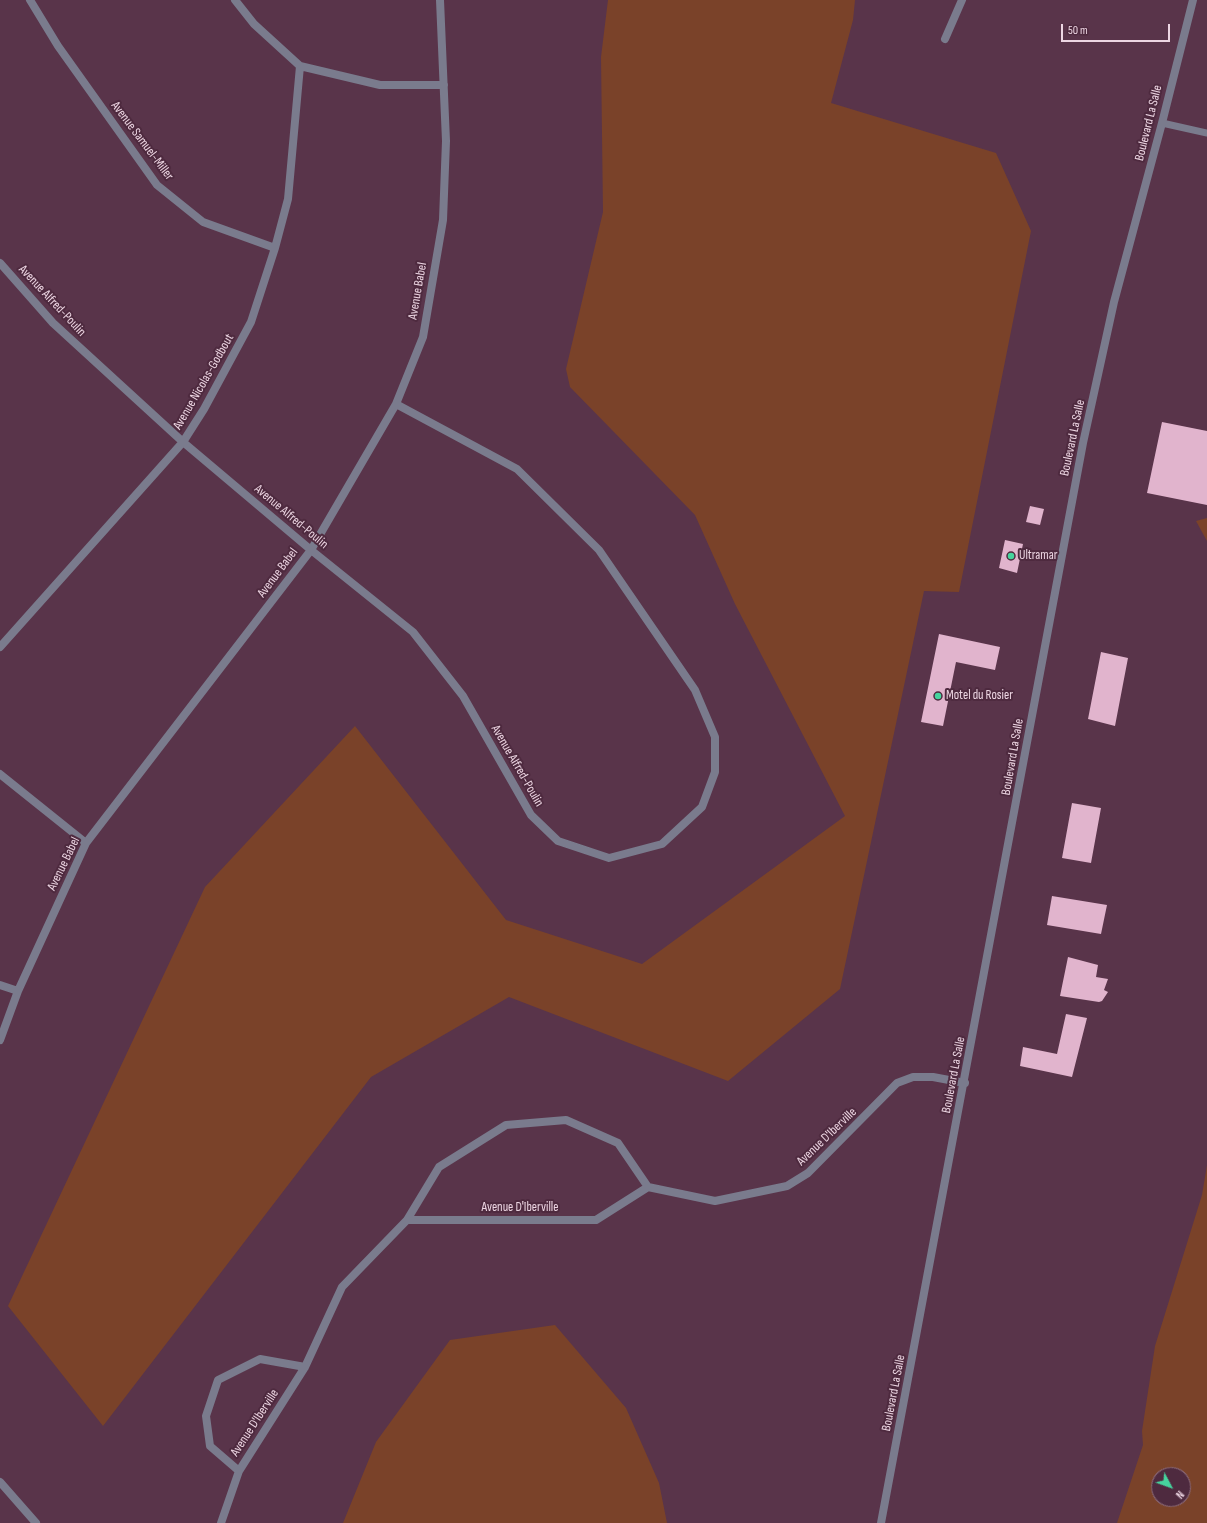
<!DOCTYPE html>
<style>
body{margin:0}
#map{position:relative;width:1207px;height:1523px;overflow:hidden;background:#59344a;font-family:"Sofia Sans Condensed",sans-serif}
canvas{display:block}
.north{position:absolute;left:1151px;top:1467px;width:40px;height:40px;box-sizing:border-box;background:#4e2a3f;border:1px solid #8e6f81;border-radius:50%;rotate:131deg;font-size:11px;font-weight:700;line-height:16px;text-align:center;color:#edd6e3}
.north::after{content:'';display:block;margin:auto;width:14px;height:18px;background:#46d49e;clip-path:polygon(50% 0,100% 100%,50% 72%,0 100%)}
.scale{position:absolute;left:1061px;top:24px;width:109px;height:18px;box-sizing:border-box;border:2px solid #edd6e3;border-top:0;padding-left:5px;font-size:12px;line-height:14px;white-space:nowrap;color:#edd6e3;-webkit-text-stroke:3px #4e2a3f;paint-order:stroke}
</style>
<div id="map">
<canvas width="1207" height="1523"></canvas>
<div class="north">N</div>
<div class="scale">50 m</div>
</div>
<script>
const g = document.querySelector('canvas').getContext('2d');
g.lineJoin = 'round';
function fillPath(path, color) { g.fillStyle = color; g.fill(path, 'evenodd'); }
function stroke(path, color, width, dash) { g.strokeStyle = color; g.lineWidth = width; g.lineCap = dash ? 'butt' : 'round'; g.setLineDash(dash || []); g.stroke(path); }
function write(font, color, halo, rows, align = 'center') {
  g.font = font + ' "Sofia Sans Condensed",sans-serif'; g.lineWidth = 4; g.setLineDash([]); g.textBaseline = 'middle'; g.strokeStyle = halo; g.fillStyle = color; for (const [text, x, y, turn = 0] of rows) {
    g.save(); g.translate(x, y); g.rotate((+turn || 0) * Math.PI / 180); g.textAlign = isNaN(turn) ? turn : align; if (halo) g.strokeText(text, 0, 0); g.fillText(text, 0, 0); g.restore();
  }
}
fillPath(new Path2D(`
 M608,0H855L853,20L831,103L996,153L1031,231L959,592L924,591L840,989L728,1081L509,997L371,1077L103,1426L8,1306L205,887L355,726L506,920L642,964L845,816L735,604L695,515L570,387L566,369L603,212L601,57Z
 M1207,518V541L1196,521Z
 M1207,1165V1523H1117L1143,1445L1142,1431L1155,1346L1202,1195ZM1159,1475H1183V1499H1159Z
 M555,1325L626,1408L659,1483L667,1523H343L376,1442L450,1340Z`), '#7a4229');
fillPath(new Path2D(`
 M1162,422L1207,431V505L1147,493Z
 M1030,506L1044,509L1040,525L1026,522Z
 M1005,540L1023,544L1017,573L999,568Z
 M939,634L1000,647L995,670L956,662L943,726L921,722Z
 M1101,652L1128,658L1115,726L1088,719Z
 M1072,803L1101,808L1091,863L1062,858Z
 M1052,896L1107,905L1101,934L1047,925Z
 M1068,957L1098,965L1096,977L1108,979L1104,990L1108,992L1102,1001L1099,1002L1060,996Z
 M1066,1014L1087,1018L1072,1077L1020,1066L1023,1047L1057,1054Z`), '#e1b4cd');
stroke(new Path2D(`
 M1162,123L1207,133`), '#7a7b8d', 7);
stroke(new Path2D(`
 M30,0L58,46L157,185L203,222L275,248
 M235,0L254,24L300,66L380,85H444
 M945,39L962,0
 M0,263L53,323L183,442L311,550L413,632L463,696L531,815L558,841L609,858L662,844L702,807L715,772V737L695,690L599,550L517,469L396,404
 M0,647L183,442L204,409L251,322L275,248L288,199L300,66
 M0,774L86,843
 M0,985L18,991
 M0,1040L18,991L86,843L311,550L396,404L423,337L443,220L446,141L440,0
 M407,1220L439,1167L506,1125L566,1120L618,1143L648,1187
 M239,1471L210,1446L206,1416L218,1380L260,1359L305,1367
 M0,1482L36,1523
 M221,1523L239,1471L305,1367L342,1287L407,1220H596L648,1187L715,1201L787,1186L808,1173L897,1083L913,1077H933L965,1083`), '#7a7b8d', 8);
stroke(new Path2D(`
 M881,1523L1083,443L1114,302L1162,123L1193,0`), '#7a7b8d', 8);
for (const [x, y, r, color] of [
 [1011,556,4,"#46d49e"],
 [938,696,4,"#46d49e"]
]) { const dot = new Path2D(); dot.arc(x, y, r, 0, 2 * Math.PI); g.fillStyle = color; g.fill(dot); stroke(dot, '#4e2a3f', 1.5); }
write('13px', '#edd6e3', '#4e2a3f', [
 ["Boulevard La Salle",1149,123,-76],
 ["Avenue Samuel-Miller",142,141,53],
 ["Avenue Babel",418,291,-80],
 ["Avenue Alfred-Poulin",52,301,47],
 ["Avenue Nicolas-Godbout",204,382,-60],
 ["Boulevard La Salle",1073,438,-78],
 ["Avenue Alfred-Poulin",291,517,40],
 ["Avenue Babel",278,573,-53],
 ["Boulevard La Salle",1013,757,-80],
 ["Avenue Alfred-Poulin",517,766,60],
 ["Avenue Babel",64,864,-64],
 ["Boulevard La Salle",954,1075,-79],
 ["Avenue D'Iberville",827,1137,-44],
 ["Avenue D'Iberville",520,1208],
 ["Boulevard La Salle",894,1393,-79],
 ["Avenue D'Iberville",255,1423,-57]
]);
write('13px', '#edd6e3', '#4e2a3f', [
 ["Ultramar",1019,556],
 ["Motel du Rosier",946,696]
], 'left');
</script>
